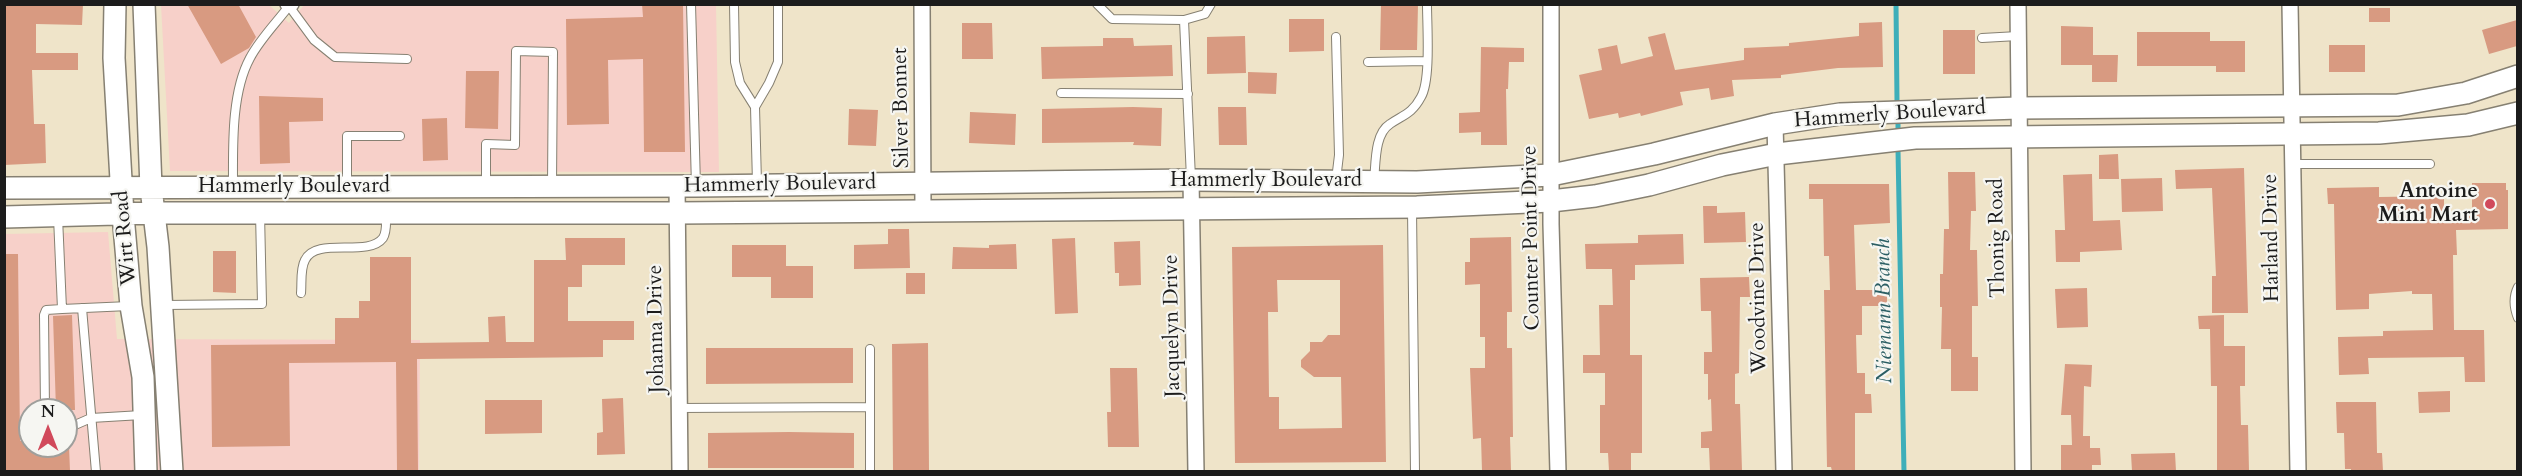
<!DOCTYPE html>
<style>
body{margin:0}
#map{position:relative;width:2522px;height:476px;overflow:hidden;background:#efe4c9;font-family:Cardo,serif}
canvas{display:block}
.frame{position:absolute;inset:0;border:6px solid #1c1c1c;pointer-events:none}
.north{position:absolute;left:18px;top:398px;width:60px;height:60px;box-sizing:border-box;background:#f6f6f2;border:2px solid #9f9f9c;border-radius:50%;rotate:0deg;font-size:16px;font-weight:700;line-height:24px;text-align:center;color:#1c1c1c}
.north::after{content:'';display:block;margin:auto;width:21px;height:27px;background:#d1495b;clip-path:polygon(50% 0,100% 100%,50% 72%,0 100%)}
</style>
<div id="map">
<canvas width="2522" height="476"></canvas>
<div class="frame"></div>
<div class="north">N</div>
</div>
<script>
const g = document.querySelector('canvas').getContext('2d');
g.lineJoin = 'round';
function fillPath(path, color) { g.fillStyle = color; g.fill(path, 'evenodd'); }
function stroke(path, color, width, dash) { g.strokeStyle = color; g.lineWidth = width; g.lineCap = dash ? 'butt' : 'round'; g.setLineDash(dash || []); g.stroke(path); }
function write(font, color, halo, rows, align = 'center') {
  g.font = font + ' Cardo,serif'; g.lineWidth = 4.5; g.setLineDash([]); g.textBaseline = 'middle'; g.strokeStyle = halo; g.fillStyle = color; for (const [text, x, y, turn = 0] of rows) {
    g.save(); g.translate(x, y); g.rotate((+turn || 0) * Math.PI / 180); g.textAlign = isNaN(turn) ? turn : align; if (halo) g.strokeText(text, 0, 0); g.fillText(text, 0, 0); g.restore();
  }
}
fillPath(new Path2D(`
 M305,4L716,5L719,172L170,171L161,5H269L289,23Z
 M108,232L117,339L420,340L419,471H5L4,234ZM30,410H66V446H30Z`), '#f7d0c9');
stroke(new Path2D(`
 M1896,4L1897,101
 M1898,122V129
 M1898,150L1904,472`), '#3daeb9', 5);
fillPath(new Path2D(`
 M4,4H83L82,25L36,24V53H78V70H32L34,124H45L46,163L4,165Z
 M187,4H238L256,37L249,48L221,64Z
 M642,4H683L685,152H644L643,59L608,60L609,124L567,125L566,19L643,17Z
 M1381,4H1418L1417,50H1380Z
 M2369,8H2390V22H2369Z
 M1289,19H1324V51L1289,52Z
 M2517,20V46L2489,54L2482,30Z
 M1882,22L1883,67L1838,68L1781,75V78L1732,80L1734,96L1711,100L1709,88L1680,92L1683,105L1641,116L1640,113L1619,118L1618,113L1589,119L1579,75L1602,70L1598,49L1617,45L1621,64L1653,56L1648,37L1665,33L1675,70L1744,60V48L1789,46V43L1859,36V23Z
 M962,23H992L993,59H962Z
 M2061,26L2093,27V55H2118L2117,82H2092V65H2061Z
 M1943,30H1975V74H1943Z
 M2137,32H2210V41H2245V72H2216V66H2137Z
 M1245,36L1246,73L1207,74V37Z
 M1103,38H1133L1134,46L1172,45L1173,76L1042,79L1041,47L1103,46Z
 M2329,45H2365V72H2329Z
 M1481,47L1524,48V62H1509L1508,89H1506L1507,145H1481V132L1459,133V113L1480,112Z
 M466,71H499L498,129L465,128Z
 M1248,72L1277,73L1276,94L1248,93Z
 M259,96L323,98V121L289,122L290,163L260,164Z
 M1133,107L1162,108L1161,146L1133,145L1134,142L1042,143V109Z
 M1218,107H1246L1247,145H1219Z
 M849,109L878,110L876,146L848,145Z
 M970,112L1016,114L1015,145L969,143Z
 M447,118L448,160L423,161L422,119Z
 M2118,154L2119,179H2099V155Z
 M2244,168L2248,313H2212V276H2216L2212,188L2176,189L2175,170Z
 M1948,172H1975L1976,211H1971L1970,250H1977L1978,306H1972V357H1978V391H1951V349H1941L1942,307H1940V274H1943L1944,229H1949Z
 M2092,174L2093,221L2120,220L2122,250L2080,252V262H2056L2055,230H2065L2063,175Z
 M2162,178L2163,211L2122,212L2121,179Z
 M2472,183H2506V190H2508V229L2456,230L2457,255H2453L2454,330H2484L2485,382H2465L2464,357L2368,358L2369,374L2339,375L2338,337L2383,336V331L2433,330L2432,294H2412V291L2369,294V309L2336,310L2334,204H2328L2327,188L2379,187V197L2444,196V214L2472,213Z
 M1809,184H1889L1890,223L1854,225L1856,290H1887V306H1862V335H1856L1857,373H1865V394H1871L1872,413H1855V471H1832L1831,467H1827L1824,290H1830L1829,256H1824L1823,199H1809Z
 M1703,206H1717V213L1745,212L1746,242L1704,243Z
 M888,229H909L910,268L854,269V245L888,244Z
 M1683,234L1684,264L1635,265V280H1630V355H1642V453H1631V471H1609L1608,453H1600V405H1605V373H1583V355H1600L1599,305H1613L1612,269H1586L1585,244L1638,243V235Z
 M1511,237L1512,312H1507V348H1512L1513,437H1510L1511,471H1482L1481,438L1473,439L1470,368H1485V337H1480V284L1465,285V262H1470V238Z
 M565,238H625V265H582V287H568V321H634V340H603V357L417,359L418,471H397L396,362L289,363L290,446L212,447L211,345L335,344V318H359V301H370V257H411V343L489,342L488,317L505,316L506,342H534V260H566Z
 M1075,238L1078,313L1055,314L1052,239Z
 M1140,241L1141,285L1119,286V273H1115L1114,242Z
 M1016,244L1017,269H952L953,247L989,248V245Z
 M732,245H786V266H813V298H771V277H732Z
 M1383,245L1386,462L1235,463L1232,247ZM1277,280H1340V335H1328L1322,342H1310V351L1301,360V367L1314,377H1341L1342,428L1279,429V397H1269L1268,312H1278Z
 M213,251H236V293L213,292Z
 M4,254H18L20,441H30V446H69L70,471H4Z
 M906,273H925V294H906Z
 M1749,277L1750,297H1740L1739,373L1735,374V404H1740L1742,471H1710L1709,448H1701V432L1712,431L1711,399L1708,400V374H1704V352H1712L1711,311H1701L1700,278Z
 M2087,288L2088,327L2057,328L2055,289Z
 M72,315L75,410H56L53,316Z
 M2224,315V346H2245V386H2240L2241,425H2248L2249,471H2217V386H2211L2210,329H2199L2198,316Z
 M928,343L929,471H893L892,344Z
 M706,348H853V383L706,384Z
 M2065,364L2092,365L2091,387L2084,386L2083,436H2090V448H2100L2101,465H2092V471H2061V445H2072L2071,415H2061Z
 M1110,368H1137L1139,447H1108L1107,412H1111Z
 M2450,391V412L2419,413L2418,392Z
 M623,398L625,454L597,455V433L603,432L602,399Z
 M485,400H542V433L485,434Z
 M2336,402H2376L2377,453H2382L2383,471H2351V469H2345L2344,433H2337Z
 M789,432L854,433V468H708V433Z
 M2175,453L2176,471H2132L2131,454Z`), '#d89a81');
const service = new Path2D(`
 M691,4L696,186
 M734,4L735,62L740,83L755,107L757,183
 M1097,4L1112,19L1184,20L1205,14L1211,4
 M1184,20L1191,179
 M1336,37L1339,155L1336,180
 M1982,38L2018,36
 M1368,62L1427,61
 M1061,93L1188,94
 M755,107L769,83L778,62V4
 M2293,164H2430
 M1374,181C1376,164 1374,134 1390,124C1403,115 1412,114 1421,97C1431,80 1427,26 1427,4
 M486,185V144L515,145L516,51L553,52L552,185
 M233,186C233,147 231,93 250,58C260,39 277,22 289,6L314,40L335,57L407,59
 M347,186V136H400
 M1412,209L1415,472
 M58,217L62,309L129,306
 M2518,287C2513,297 2514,308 2518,318
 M301,293C302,283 300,269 305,260C316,236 368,258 383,238C387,232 386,222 386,215
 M164,305L262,304L260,213
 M82,308L96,472
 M870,349V472
 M679,408L870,407
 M45,410L44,315L46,310L62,309
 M66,426L75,425L91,418L142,415`);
const minor = new Path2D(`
 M288,4H291
 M922,4L923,211
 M1551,4V224L1558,472
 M2018,4L2023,472
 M2290,4L2298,472
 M1775,124L1784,472
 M1191,180L1196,472
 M677,186L680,472`);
const secondary = new Path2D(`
 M115,4L114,58L123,215L131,306L143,377L146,472
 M144,4L151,188L158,247L172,472
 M4,188L696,186L1191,180L1417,182L1551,175L1654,154L1775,124L1840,114L2018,108L2398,105L2466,93L2518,76
 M4,217L154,213H677L1417,207L1551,201L1595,196L1649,185L1722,165L1777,154L1915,138L2379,133L2468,125L2518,113`);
stroke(service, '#868072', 10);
stroke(minor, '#868072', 18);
stroke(secondary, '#868072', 24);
stroke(service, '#fff', 8);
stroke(minor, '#fff', 15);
stroke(secondary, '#fff', 21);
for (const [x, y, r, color] of [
 [2490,204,6,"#d1495b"]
]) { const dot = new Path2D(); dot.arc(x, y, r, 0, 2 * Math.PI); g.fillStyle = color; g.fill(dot); stroke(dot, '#f6f6f2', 2); }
write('21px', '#1c1c1c', '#f6f6f2', [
 ["Silver Bonnet",902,108,-91],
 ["Hammerly Boulevard",1890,115,-4],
 ["Hammerly Boulevard",1266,181],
 ["Hammerly Boulevard",780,185,-1],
 ["Hammerly Boulevard",294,187],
 ["Wirt Road",126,238,-95],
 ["Counter Point Drive",1532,238,-91],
 ["Thonig Road",1998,238,-91],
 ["Harland Drive",2272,238,-91],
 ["Woodvine Drive",1759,298,-91],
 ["Jacquelyn Drive",1173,326,-91],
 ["Johanna Drive",657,329,-91]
]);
write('bold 21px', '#1c1c1c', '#f6f6f2', [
 ["Antoine",2478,192],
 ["Mini Mart",2478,216]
], 'right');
write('italic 22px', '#2b5e63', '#f6f6f2', [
 ["Niemann Branch",1885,311,-91]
]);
</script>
